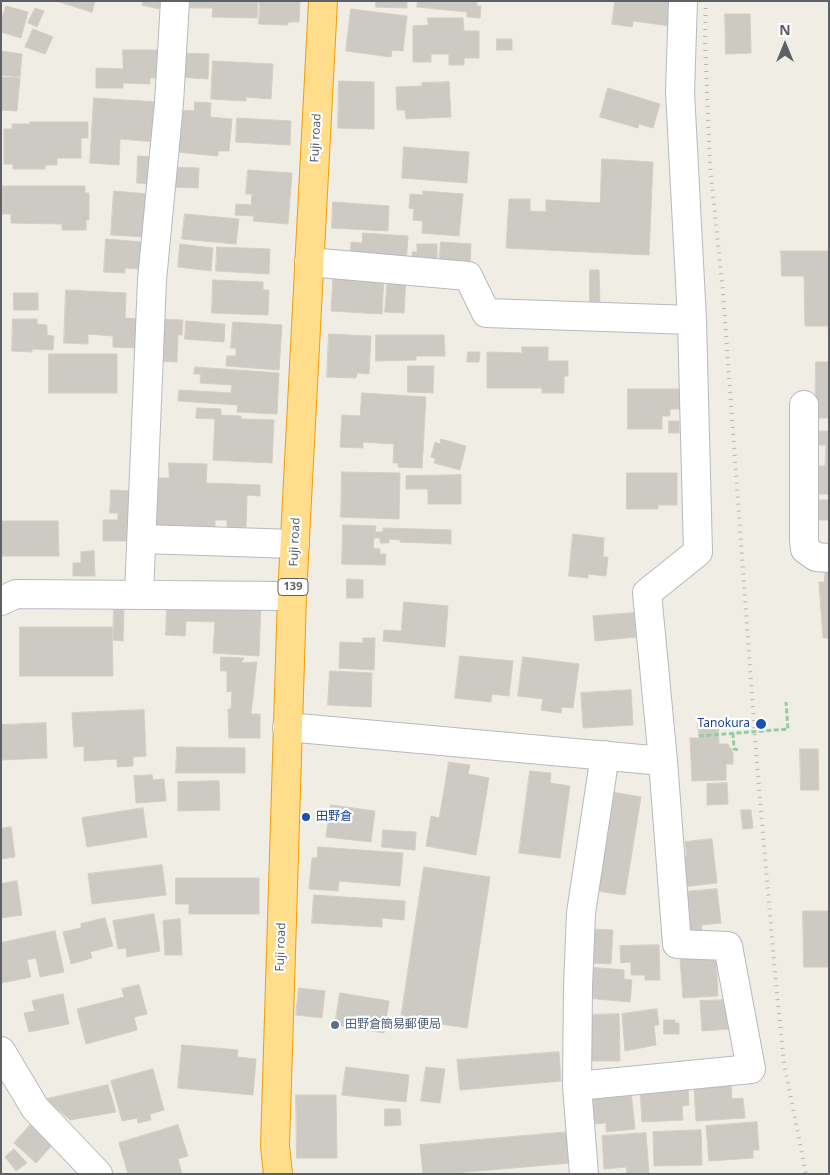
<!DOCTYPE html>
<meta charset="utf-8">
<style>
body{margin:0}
#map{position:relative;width:830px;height:1175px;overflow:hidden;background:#f0ede4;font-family:"Noto Sans",sans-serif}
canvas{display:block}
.frame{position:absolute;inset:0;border:2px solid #5c6166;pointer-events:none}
.north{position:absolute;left:760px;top:20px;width:50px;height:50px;-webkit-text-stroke:4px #fff;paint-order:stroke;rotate:0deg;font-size:14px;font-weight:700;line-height:20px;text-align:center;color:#5c6166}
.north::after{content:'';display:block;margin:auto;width:18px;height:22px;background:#5c6166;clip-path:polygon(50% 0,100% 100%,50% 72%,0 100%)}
</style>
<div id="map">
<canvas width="830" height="1175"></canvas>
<div class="frame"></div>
<div class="north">N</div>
</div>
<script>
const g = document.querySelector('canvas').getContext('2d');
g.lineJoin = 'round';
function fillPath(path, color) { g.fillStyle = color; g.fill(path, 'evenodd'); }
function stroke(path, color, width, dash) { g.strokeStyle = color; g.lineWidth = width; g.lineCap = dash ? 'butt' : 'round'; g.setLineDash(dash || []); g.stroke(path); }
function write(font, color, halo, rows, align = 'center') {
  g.font = font + ' "Noto Sans","Noto Sans JP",sans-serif'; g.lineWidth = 4.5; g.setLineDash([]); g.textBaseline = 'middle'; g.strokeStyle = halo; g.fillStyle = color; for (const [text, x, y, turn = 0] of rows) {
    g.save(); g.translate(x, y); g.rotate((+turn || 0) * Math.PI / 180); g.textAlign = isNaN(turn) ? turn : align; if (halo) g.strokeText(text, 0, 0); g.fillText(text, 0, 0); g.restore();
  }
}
const building = new Path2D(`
 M57,1H95L92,12Z
 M143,1H161L159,9L142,5Z
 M191,1H258L257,18L212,17L213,8H191Z
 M260,1H300L299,22H288V25L259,24Z
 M376,1H407V8L376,7Z
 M418,1H477V6H481L480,18L467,17V12L417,7Z
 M615,1H675L671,26L633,21L632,27L612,24Z
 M6,6L28,12L21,38L1,32V22Z
 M35,8L44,11L37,27L28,23Z
 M351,9L407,16L403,51L392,50L391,57L346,51Z
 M725,14H750L751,53L726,54Z
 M428,18H463L464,31H479V58H464V65H449V54H431V62H413V26L428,25Z
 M33,29L53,37L45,54L25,47Z
 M497,39H512V50H497Z
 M123,50H161L160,78H150V84L123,83V88H96V68L123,69Z
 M1,51L22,54L20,77L1,75Z
 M180,53L209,54L208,79L179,77Z
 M213,61L273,64L271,99L246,97V101L211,99Z
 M1,77L20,78L17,111L1,110Z
 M339,81L374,82V129L338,128Z
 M449,82L451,117L406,119L405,110H397L396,87L422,86V83Z
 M608,88L660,104L653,128L639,124L638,128L600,117Z
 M94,98L157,102L155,142L120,139L119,165L90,163Z
 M195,102L211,103L210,117L232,119L229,151H218V156L175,152L178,110L194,111Z
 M237,118L291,121L290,145L236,142Z
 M30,122H88V138H81V158H57V165H45V169H13V164H4V129H12V124H30Z
 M404,147L469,152L467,183L402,178Z
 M138,156L154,157L152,184L137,183Z
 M602,159L653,162L649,255L506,248L509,199H530V211L546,212V200L600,203Z
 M170,167L199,168L198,188L169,187Z
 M248,170L292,173L288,224L253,221L254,216L235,215L236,204L251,205L252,194H246Z
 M3,186H85V193H89V220H86V230H62V224L11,223V214H3Z
 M114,191L148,194L145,237L111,235Z
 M423,191L463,194L459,236L422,233L423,221L413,220L414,209L409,208L410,194L423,195Z
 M333,202L389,206L388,231L332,228Z
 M185,214L239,219L236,244L182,239Z
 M363,233L408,236L406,264L350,259L351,242L362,243Z
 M106,239L142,242L140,269L125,268V273L104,272Z
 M441,242L471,244L470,264L439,262Z
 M180,244L213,248L211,271L178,267Z
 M417,244H437V264H412V252H417Z
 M217,247L270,249L269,274L216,271Z
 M781,251H829V342L828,326H805L804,276H782Z
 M590,270H599L600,306H590Z
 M384,274L382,314L331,311L333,278L358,279Z
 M388,276L406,277L404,313L385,312Z
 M213,280L263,282V290H269L268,315L212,313Z
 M66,290L126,293L125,318L138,319L136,348L113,347V336L88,334V344L64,343Z
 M14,293H38V310H14Z
 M13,319H37V324L47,325V335L54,336L53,350L32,349V352L12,351Z
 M156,319L183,320L182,335H178L177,362L157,361Z
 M186,321L225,324L224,342L185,339Z
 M233,322L282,325L279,370L226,366L227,356H236V348H231Z
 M329,334L371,336L369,374L357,373L356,378L327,377Z
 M376,335H444L445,356H416V360L376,361Z
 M522,347H548V361H568V376H564V393H542V388H487V352L522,353Z
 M468,352H480L479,362H467Z
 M49,354H117V393H49Z
 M816,362H829L828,418H815Z
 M408,366H434L433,393L408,392Z
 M195,367L279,373L277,414L237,412L238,405L178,401L179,390L231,393L232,385L200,383L201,374H194Z
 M628,389H680V409H670V416H662V429H628Z
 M362,393L426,397L422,468L398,467V463H393L394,444L363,442V448L340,447L342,415L360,416Z
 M197,408L221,409V415L241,416V419L274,420L272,463L213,460L215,419L196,418Z
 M669,421H679V433H669Z
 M819,431H829V494H812V466H825L826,445H819Z
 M441,439L466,446L460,470L434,463L436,459L431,457L435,442L440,444Z
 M169,463L207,464L206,483L260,485V496L247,495L246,527H227V520H215V533L151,527L152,478H169Z
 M342,472L400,473L399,519L341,517Z
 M627,473H677V505H658V509H627Z
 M461,475V504H428V489H406V476Z
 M111,490L132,491L131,541H103V520H118V513H110Z
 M812,500H829V520H812Z
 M1,521H58L59,556H1Z
 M343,525L376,526L375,532H383V528L451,530V544L400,542V540L389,539V543H380V538H374L373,548L380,549V554H386L385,565L342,564Z
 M573,534L604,538L603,557H608L606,576L588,574V578L569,576Z
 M94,551L95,576H73V563H81V552Z
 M826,566H829V638H823L819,582H824Z
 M347,579L363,580V598H347Z
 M404,602L448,606L445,647L383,641L384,630L401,631Z
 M167,604H261L259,656L213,653L215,622L186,621L185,636L166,635Z
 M114,608L124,609L123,641L113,640Z
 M634,613L636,637L595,641L593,616Z
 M20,627H112L113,676H20Z
 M363,638H375L374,670L339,668L340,642L363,643Z
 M460,656L513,661L509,696L492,694L491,702L455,698Z
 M221,657L244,658L241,663L257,662L251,714H260V738H229L228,709H231L232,691L227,692V671H221Z
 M523,657L579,664L573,708L562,707L561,713L541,710L543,699L518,696Z
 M330,671L372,673L371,707L328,705Z
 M631,690L633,725L583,728L581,693Z
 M144,710L146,756L133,757V766L117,767V759L84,761V746L74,747L72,713Z
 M46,723L47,758L1,760V725Z
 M698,724H718L719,744H728L733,753V764H726V780L692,781L690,738H699Z
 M177,747L245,748V773H176Z
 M800,749H818L819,790H801Z
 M449,762L470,765L468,774L489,778L476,855L426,846L431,816L439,818Z
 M530,771L551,773L550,783L570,786L560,858L519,853Z
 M152,775L153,780L164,779L166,801L136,803L134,776Z
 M219,781L220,810L178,811V782Z
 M727,783L728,804L707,805V784Z
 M612,792L641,797L625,895L596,891Z
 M331,805L375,811L371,842L326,837Z
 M143,808L147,837L87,847L82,818Z
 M741,810H751L753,828L743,829Z
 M11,827L15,857L1,859V829Z
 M383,830L416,832L415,850L382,847Z
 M712,839L717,883L682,887L679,857L687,856L685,842Z
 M318,847L403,853L400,886L339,881L338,891L309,889L312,858H317Z
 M162,865L166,895L92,904L88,874Z
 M424,867L490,877L467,1028L401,1018Z
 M176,878H259V914H189V904H176Z
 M17,881L22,915L1,918V884Z
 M717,889L721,923L701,925L702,930L686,932L682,892Z
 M314,895L405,901L404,920L382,918V927L312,923Z
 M803,911H829V967H804Z
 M154,914L160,951L127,957L126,948L118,949L113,921Z
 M105,918L113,946L90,952L92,958L71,964L63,932L81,928V924Z
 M180,919L182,955H165L163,921Z
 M591,929L613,930L611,964L589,963Z
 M55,931L64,972L40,977L36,958L27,960L31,977L2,983L1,943Z
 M659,945L660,980H645V975H631V962L621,963L620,946Z
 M716,956L718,996L683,998L680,958Z
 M588,967L624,970V979L632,980L630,1002L586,998Z
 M139,985L147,1014L134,1017L137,1030L86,1044L77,1009L124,997L122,989Z
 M299,988L325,991L322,1018L296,1015Z
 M340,993L389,1001L384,1033L335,1025Z
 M63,994L69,1024L29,1032L24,1013L35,1011L32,1001Z
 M727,1000L729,1029L702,1031L700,1001Z
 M657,1009L659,1025H654L656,1045L625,1051L622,1014Z
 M619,1014L620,1061H587V1015Z
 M664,1020H675V1023H679V1034H664Z
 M182,1045L238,1050L237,1057L256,1059L253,1095L178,1088Z
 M559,1052L561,1081L460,1090L457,1060Z
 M346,1067L409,1075L406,1102L342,1095Z
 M426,1067L445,1069L440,1103L421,1101Z
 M153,1069L164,1110L150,1114L151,1120L138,1123L137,1118L122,1121L111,1081Z
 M731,1083L732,1099L743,1098L745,1118L696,1121L694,1086Z
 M108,1085L116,1112L70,1120L46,1099Z
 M688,1086L689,1105L682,1106L683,1120L642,1122L640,1089Z
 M631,1091L635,1129L606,1132V1123L592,1124L589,1095Z
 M296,1095H336L337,1158H297Z
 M385,1109H400L401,1125L385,1126Z
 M34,1121L56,1141L36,1163L14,1143Z
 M757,1122L759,1150H753V1158L709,1161L706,1126Z
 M178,1125L188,1156L178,1159L182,1174H128L119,1143Z
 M701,1130L702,1165L654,1166L653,1132Z
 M569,1132L572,1163L442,1174H423L420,1145Z
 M646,1133L649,1173L627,1174L626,1167L604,1169L602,1136Z
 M14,1149L27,1163L16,1171L5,1157Z`);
fillPath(building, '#cdc9c3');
stroke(building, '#d5cec1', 1);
const minor = new Path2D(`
 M309,262L468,276L486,313L692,320
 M804,405V540L805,549L816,557L829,558
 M142,539L295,544
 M139,595L152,280L169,103L175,1
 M1,601L16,594L292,596
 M287,727L663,761
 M1,1051L35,1108L98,1174
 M577,1086L751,1069L728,946L677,944L663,761L647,593L698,552L692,320L680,92L683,1
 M584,1174L577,1086L578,987L581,913L605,755`);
const highway = new Path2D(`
 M278,1174L275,1146L292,596L323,1`);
stroke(minor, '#b6babf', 30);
stroke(highway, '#f39d00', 30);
stroke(new Path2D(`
 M733,733L734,749L739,750
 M699,736L788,729L786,702`), '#96cca3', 3, [5, 2.5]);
stroke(minor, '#fff', 28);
stroke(highway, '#ffdd8b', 28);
stroke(new Path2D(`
 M706,1L705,39L710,166L723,293L757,764L776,984L784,1063L806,1174`), '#b5b6b7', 4, [1, 6]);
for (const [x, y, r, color] of [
 [761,724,6,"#1a4fb4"],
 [306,817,5,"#1a4fb4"],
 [335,1025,5,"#5c6f8a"]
]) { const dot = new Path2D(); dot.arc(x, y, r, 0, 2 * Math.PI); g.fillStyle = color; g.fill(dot); stroke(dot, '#fff', 2); }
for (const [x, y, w] of [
 [293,587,30]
]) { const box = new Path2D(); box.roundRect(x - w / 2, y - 8.5, w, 17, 4); g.fillStyle = '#fff'; g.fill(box); stroke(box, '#5c6166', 1); }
write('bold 11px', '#5c6166', null, [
 ["139",293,587]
]);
write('12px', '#5c6166', '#fff', [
 ["Fuji road",316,138,-87],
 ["Fuji road",295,542,-87],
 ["Fuji road",281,947,-88]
]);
write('12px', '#164399', '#fff', [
 ["Tanokura",750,724],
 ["田野倉",316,817,"left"]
], 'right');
write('12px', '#4e5e75', '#fff', [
 ["田野倉簡易郵便局",345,1025]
], 'left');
</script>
